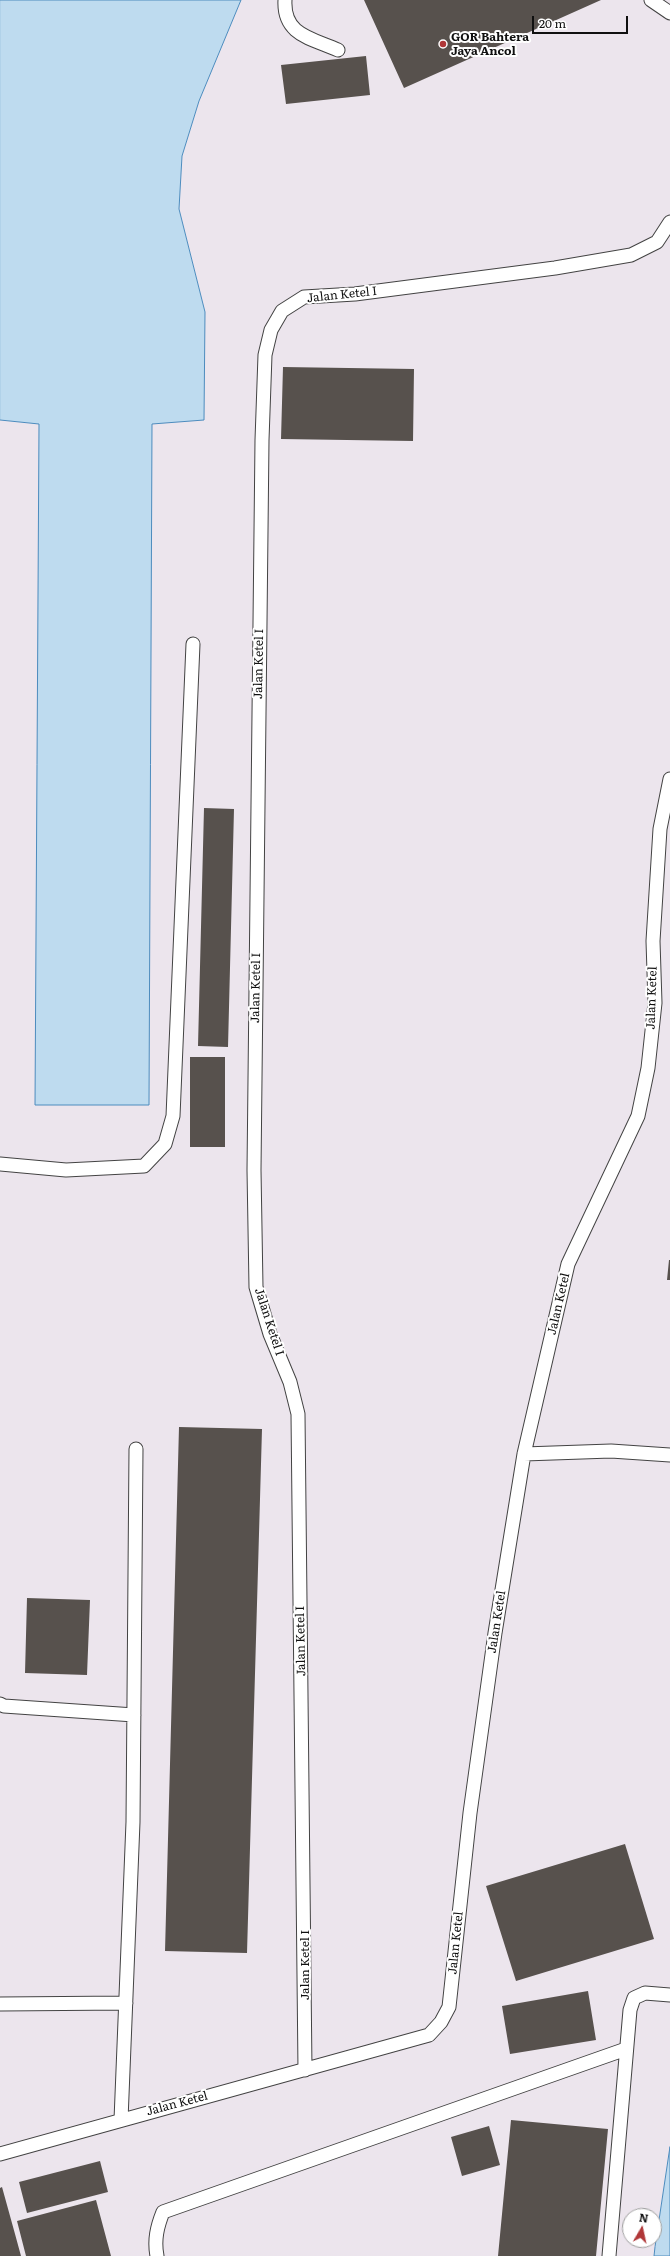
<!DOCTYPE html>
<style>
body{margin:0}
#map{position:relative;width:670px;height:2256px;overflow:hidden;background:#fefcf4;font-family:Literata,serif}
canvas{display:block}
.north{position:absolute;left:622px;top:2208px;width:40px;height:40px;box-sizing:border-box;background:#fff;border:1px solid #9f9f9f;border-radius:50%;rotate:9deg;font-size:11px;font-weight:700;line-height:16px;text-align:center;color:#101010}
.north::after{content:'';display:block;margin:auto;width:14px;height:18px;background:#b03738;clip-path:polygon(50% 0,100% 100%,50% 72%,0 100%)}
.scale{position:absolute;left:532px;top:16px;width:96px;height:18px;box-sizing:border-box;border:2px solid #101010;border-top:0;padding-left:5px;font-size:12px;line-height:14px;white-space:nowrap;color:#101010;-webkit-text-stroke:3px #fff;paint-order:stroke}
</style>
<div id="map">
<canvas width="670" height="2256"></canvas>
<div class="north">N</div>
<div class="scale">20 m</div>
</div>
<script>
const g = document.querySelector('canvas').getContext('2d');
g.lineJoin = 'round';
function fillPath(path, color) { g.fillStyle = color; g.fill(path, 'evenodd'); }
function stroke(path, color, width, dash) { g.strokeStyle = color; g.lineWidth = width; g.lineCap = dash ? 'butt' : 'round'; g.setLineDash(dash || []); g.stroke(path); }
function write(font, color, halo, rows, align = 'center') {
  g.font = font + ' Literata,serif'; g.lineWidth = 4; g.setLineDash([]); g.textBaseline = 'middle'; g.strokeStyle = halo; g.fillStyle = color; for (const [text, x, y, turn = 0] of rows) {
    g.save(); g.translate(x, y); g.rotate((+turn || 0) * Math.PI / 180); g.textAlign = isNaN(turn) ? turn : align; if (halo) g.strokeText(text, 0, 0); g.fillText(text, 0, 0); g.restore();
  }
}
fillPath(new Path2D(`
 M241,0H670V2147L654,2256H0V420L39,424L205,312L179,209L182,156L199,101ZM630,2216H654V2240H630Z`), '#ece5ed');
const water = new Path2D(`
 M0,0H241L199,101L182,156L179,209L205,312L204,420L152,424L149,1105H35L39,424L0,420Z
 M670,2147V2256H654L655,2247Z`);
fillPath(water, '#bedbef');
stroke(water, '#4d8cbe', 1);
fillPath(new Path2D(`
 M364,0H601L404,88Z
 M366,56L370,95L286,104L281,65Z
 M283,367L414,369L413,441L281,439Z
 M204,808L234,809L228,1047L198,1046Z
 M190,1057H225V1147H190Z
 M669,1260H670V1280H667Z
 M179,1427L262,1429L247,1953L165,1951Z
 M27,1598L90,1600L87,1675L25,1673Z
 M625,1844L654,1939L516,1981L486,1886Z
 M588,1991L596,2040L510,2054L502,2006Z
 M511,2120L608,2129L596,2256H498Z
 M489,2126L500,2165L462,2176L451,2137Z
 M100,2161L108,2192L27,2213L19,2182Z
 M2,2187L15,2234L21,2256H0V2188Z
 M96,2200L111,2256H26L17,2221Z`), '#57514d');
const lane = new Path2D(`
 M285,0C283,35 311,38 338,50
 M651,0L670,13
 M0,1164L66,1170L144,1166L165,1144L173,1116L193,644
 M524,1454L611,1451L670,1455
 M0,1704L4,1706L134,1715
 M0,2004L126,2003
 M305,2070L298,1414L290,1382L270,1334L256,1287L254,1170L262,440L265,355L271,330L282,311L304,297L355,294L555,268L631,255L657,242L670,222
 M121,2120L133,1822L136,1449
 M0,2154L429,2035L441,2022L449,2007L470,1813L495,1633L524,1454L568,1264L638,1116L648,1068L655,1003L653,941L660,829L670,779
 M157,2256C154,2240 157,2227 163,2212L626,2049
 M609,2256L630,2010L634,1998L645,1993L670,1995`);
stroke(lane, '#434343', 15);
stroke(lane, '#fff', 13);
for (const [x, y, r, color] of [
 [443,44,4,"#b03738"]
]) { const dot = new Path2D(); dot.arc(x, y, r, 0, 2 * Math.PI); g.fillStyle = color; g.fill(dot); stroke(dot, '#fff', 1.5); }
write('bold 12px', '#101010', '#fff', [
 ["GOR Bahtera",451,37],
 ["Jaya Ancol",451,51]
], 'left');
write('12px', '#101010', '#fff', [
 ["Jalan Ketel I",342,295,-6],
 ["Jalan Ketel I",259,664,-89],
 ["Jalan Ketel I",256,988,-89],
 ["Jalan Ketel",652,998,-88],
 ["Jalan Ketel",559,1304,-77],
 ["Jalan Ketel I",269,1322,72],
 ["Jalan Ketel",497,1622,-81],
 ["Jalan Ketel I",301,1641,-91],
 ["Jalan Ketel",456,1943,-84],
 ["Jalan Ketel I",305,1965,-90],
 ["Jalan Ketel",177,2104,-15]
]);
</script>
